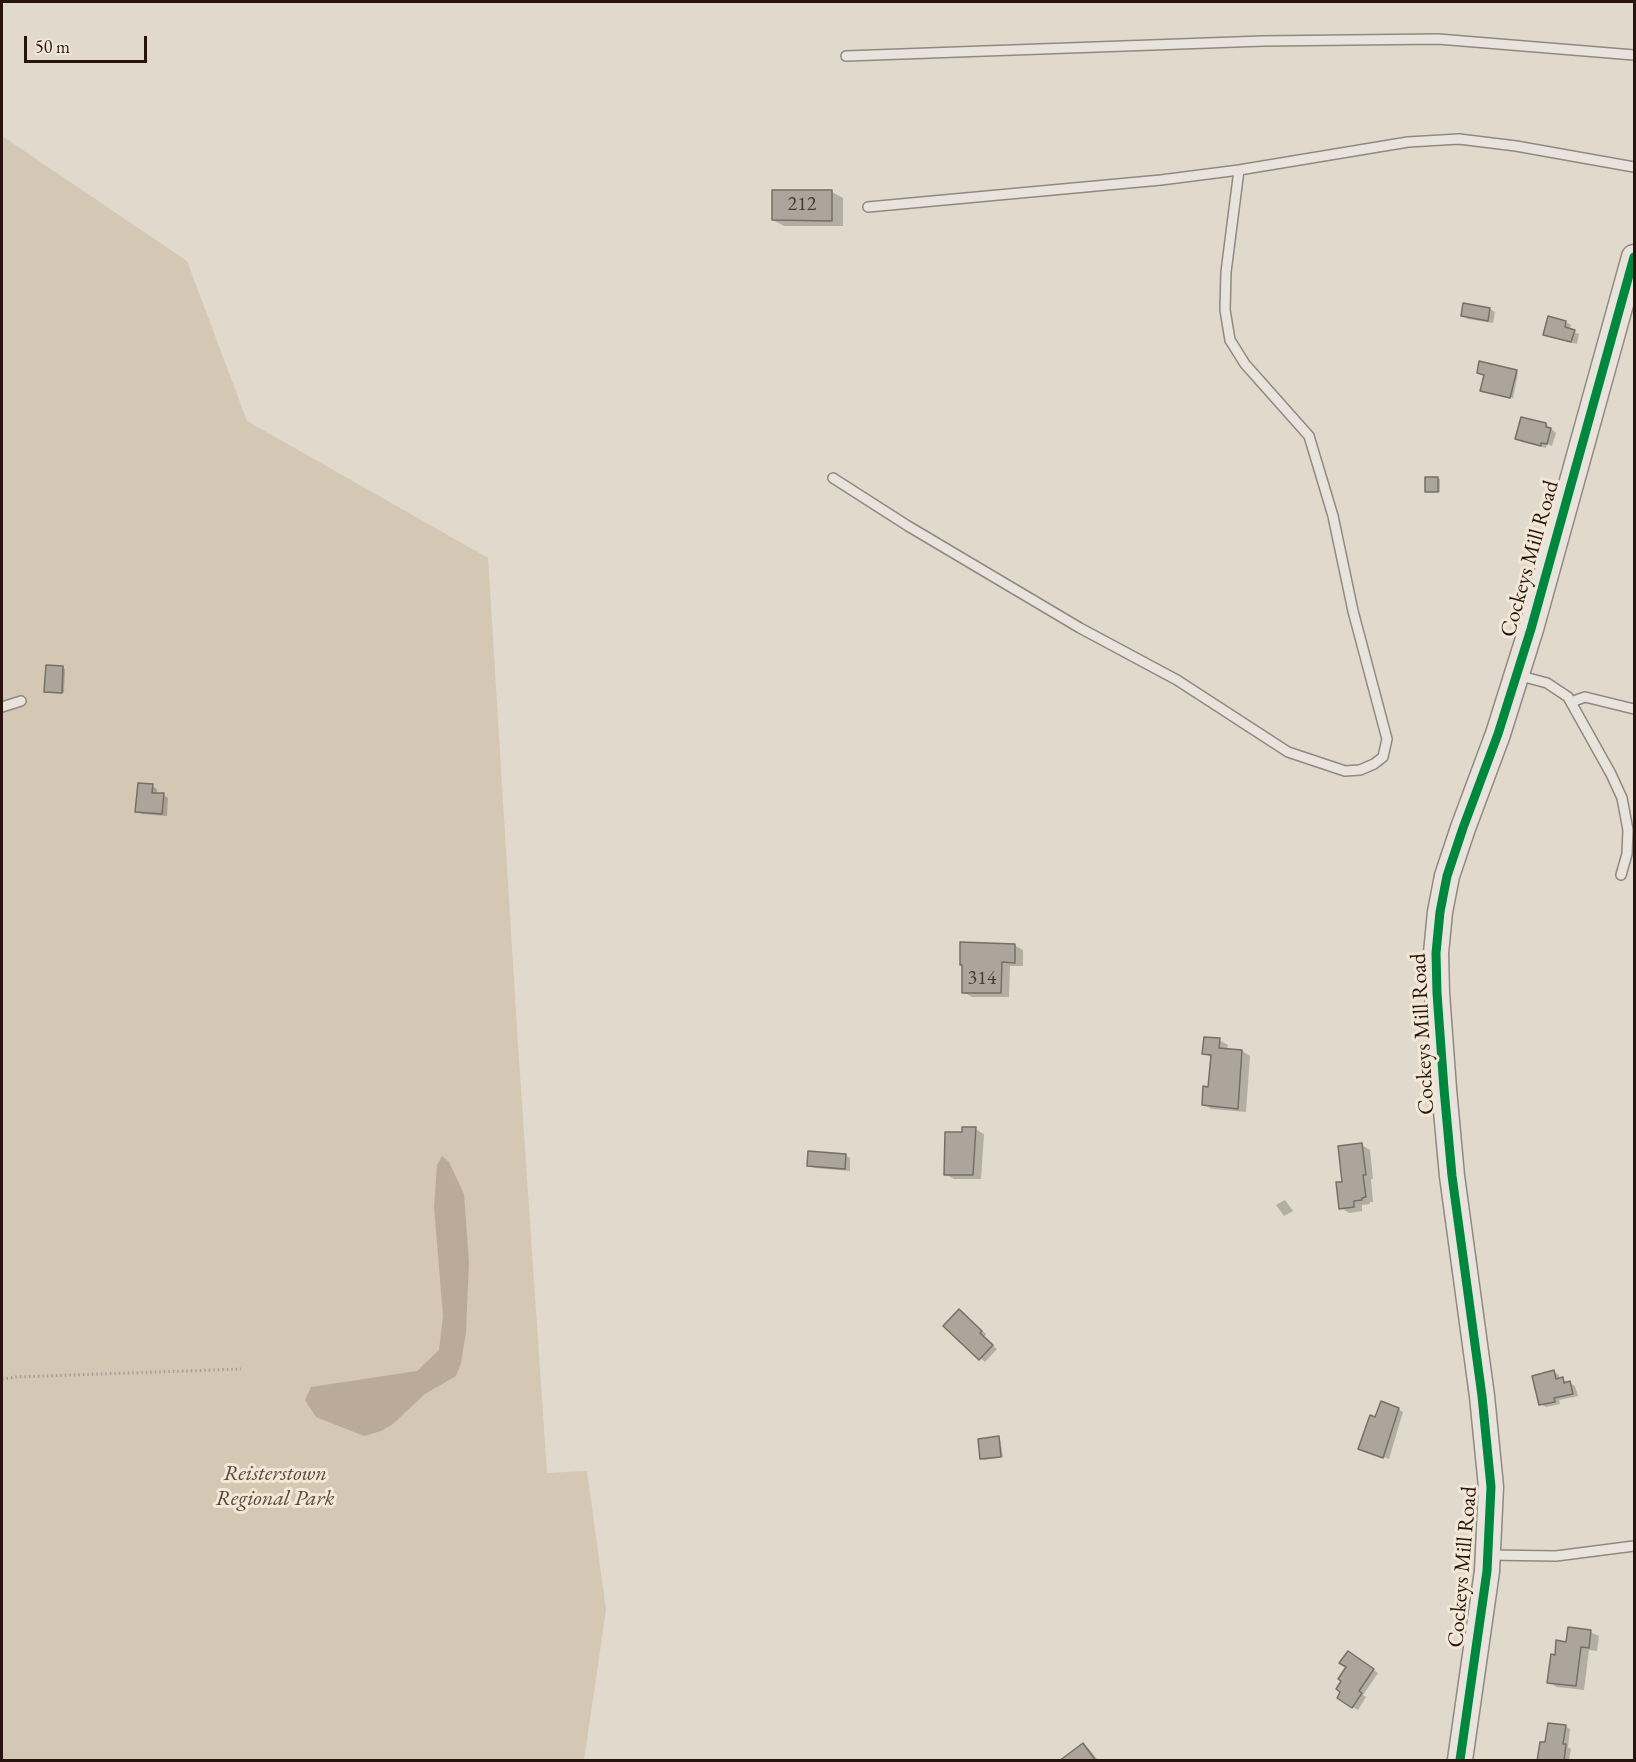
<!DOCTYPE html>
<style>
body{margin:0}
#map{position:relative;width:1636px;height:1762px;overflow:hidden;background:#e1d9cb;font-family:"EB Garamond",serif}
canvas{display:block}
.frame{position:absolute;inset:0;border:3px solid #28140c;pointer-events:none}
.scale{position:absolute;left:24px;top:36px;width:123px;height:27px;box-sizing:border-box;border:3px solid #28140c;border-top:0;padding-left:8px;font-size:18px;line-height:21px;white-space:nowrap;color:#28140c;-webkit-text-stroke:4px #f2e8d7;paint-order:stroke}
</style>
<div id="map">
<canvas width="1636" height="1762"></canvas>
<div class="frame"></div>
<div class="scale">50 m</div>
</div>
<script>
const g = document.querySelector('canvas').getContext('2d');
g.lineJoin = 'round';
function fillPath(path, color) { g.fillStyle = color; g.fill(path, 'evenodd'); }
function stroke(path, color, width, dash) { g.strokeStyle = color; g.lineWidth = width; g.lineCap = dash ? 'butt' : 'round'; g.setLineDash(dash || []); g.stroke(path); }
function write(font, color, halo, rows, align = 'center') {
  g.font = font + ' "EB Garamond",serif'; g.lineWidth = 6; g.setLineDash([]); g.textBaseline = 'middle'; g.strokeStyle = halo; g.fillStyle = color; for (const [text, x, y, turn = 0] of rows) {
    g.save(); g.translate(x, y); g.rotate((+turn || 0) * Math.PI / 180); g.textAlign = isNaN(turn) ? turn : align; if (halo) g.strokeText(text, 0, 0); g.fillText(text, 0, 0); g.restore();
  }
}
fillPath(new Path2D(`
 M2,136L187,261L247,421L488,558L518,1045L547,1473L587,1471L606,1610L584,1760H2Z`), '#d4c7b4');
fillPath(new Path2D(`
 M442,1156L449,1162L464,1194L469,1262L466,1332L461,1363L456,1376L425,1394L393,1424L381,1431L364,1436L316,1417L305,1400L311,1387L417,1371L439,1350L443,1316L434,1207L437,1165Z`), '#baab99');
fillPath(new Path2D(`
 M832,192L843,198V226H784L773,220Z
 M1465,305L1490,309L1495,312L1493,323L1468,319L1463,316Z
 M1566,322L1571,325L1569,330L1579,334L1577,344L1550,337L1545,334Z
 M1516,371L1518,373L1513,398L1484,392Z
 M1546,424L1556,433L1552,446L1547,444L1546,448L1522,442L1517,439Z
 M1427,478L1440,479V492L1427,491Z
 M63,668L65,669L64,693L46,691Z
 M152,786L157,789V795H163L168,798L167,816L142,814L137,811Z
 M1014,945L1023,950V966H1010L1009,997H972L963,992Z
 M1219,1040L1228,1045L1227,1050L1242,1051L1250,1056L1246,1112L1212,1109L1204,1105L1210,1088L1212,1058L1204,1053Z
 M975,1129L984,1134L981,1179H954L945,1174L964,1134Z
 M1362,1145L1370,1150L1373,1179H1371L1373,1202H1370V1204L1362,1205V1211L1349,1213L1341,1208L1343,1183Z
 M845,1155L850,1158V1171L814,1168L808,1165Z
 M1285,1200L1293,1211L1284,1216L1276,1205Z
 M959,1311L986,1334L984,1337L997,1349L985,1362L945,1326Z
 M1554,1372L1559,1375L1560,1379H1562L1575,1386L1578,1396L1559,1400L1560,1404L1546,1407L1540,1404Z
 M1398,1409L1403,1412L1389,1459L1365,1451Z
 M998,1438L1000,1439L1003,1457L984,1460L982,1459Z
 M1590,1632L1599,1636L1597,1651L1589,1650L1584,1690L1557,1687L1549,1682L1556,1656L1567,1643Z
 M1353,1656L1378,1673L1363,1695L1366,1697L1358,1710L1339,1698Z
 M1565,1726L1570,1729L1568,1747L1571,1749L1569,1760H1539L1546,1744Z
 M1083,1745L1088,1748L1098,1760H1063Z`), '#0003');
const building = new Path2D(`
 M772,190H832V221L772,220Z
 M1463,303L1490,308L1488,321L1461,316Z
 M1548,316L1566,321L1565,327L1575,330L1571,342L1543,335Z
 M1479,361L1517,370L1510,398L1480,391L1484,375L1477,373Z
 M1521,417L1546,423V427L1551,428L1547,444L1541,443V446L1515,439Z
 M1425,477H1438V492H1425Z
 M46,665L63,666L62,693L44,692Z
 M138,783L153,784L152,793H164L162,814L135,812Z
 M960,942L1015,944V963L1002,962L1001,993H962V965H960Z
 M1204,1037L1220,1038L1219,1048L1242,1050L1238,1109L1202,1105L1203,1086L1208,1087L1211,1055L1202,1054Z
 M962,1127H976L973,1175H944L945,1132H962Z
 M1362,1143L1366,1175H1363L1366,1197L1362,1198V1200L1354,1201V1207L1339,1209L1336,1182H1342L1338,1146Z
 M808,1151L846,1154L845,1169L807,1166Z
 M959,1309L982,1331L980,1333L993,1345L979,1360L943,1326Z
 M1554,1370L1556,1379L1563,1377L1564,1383L1570,1381L1573,1394L1554,1398L1555,1402L1539,1405L1532,1376Z
 M1381,1401L1399,1408L1383,1458L1358,1449L1370,1415L1375,1417Z
 M999,1436L1001,1457L980,1459L978,1439Z
 M1568,1627L1591,1630L1589,1648L1581,1647L1576,1686L1547,1683L1551,1654L1555,1655L1556,1640L1566,1642Z
 M1348,1651L1374,1669L1359,1691L1362,1693L1352,1708L1337,1698L1340,1692L1336,1689L1341,1681L1338,1679L1346,1667L1339,1663Z
 M1548,1723L1566,1725L1563,1744H1566L1564,1761H1537L1540,1742H1545Z
 M1083,1743L1096,1761H1059Z`);
fillPath(building, '#ada59c');
stroke(building, '#766f67', 1.5);
const service = new Path2D(`
 M846,56L1263,41L1438,39L1634,55
 M868,207L1161,180L1239,170L1408,142L1459,139L1516,146L1634,167
 M833,478L908,526L1080,628L1177,680L1288,752L1345,771L1360,770L1374,764L1383,757L1387,739L1353,611L1333,516L1309,436L1245,364L1230,340L1225,310L1226,272L1239,170
 M1517,675L1547,683L1568,697L1611,774L1622,798L1628,830L1627,854L1621,875
 M1571,702L1585,697L1634,709
 M2,707L21,701
 M1488,1555L1556,1556L1634,1546`);
const tertiary = new Path2D(`
 M1460,1760L1487,1571L1491,1487L1482,1396L1452,1176L1444,1089L1437,993L1436,953L1440,912L1447,876L1463,828L1498,734L1531,629L1634,257`);
stroke(service, '#918980', 12);
stroke(tertiary, '#918980', 27);
stroke(new Path2D(`
 M2,1379L16,1377L241,1369`), '#a39e98', 3, [1.5, 3]);
stroke(service, '#e8e4dd', 9);
stroke(tertiary, '#e8e4dd', 24);
stroke(new Path2D(`
 M1460,1760L1487,1571L1491,1487L1482,1396L1452,1176L1444,1089L1437,993L1436,953L1440,912L1447,876L1463,828L1498,734L1531,629L1634,257`), '#00873e', 9);
write('20px', '#493830', null, [
 ["212",802,205],
 ["314",982,979]
]);
write('22px', '#28140c', '#f2e8d7', [
 ["Cockeys Mill Road",1530,559,-74],
 ["Cockeys Mill Road",1423,1034,-93],
 ["Cockeys Mill Road",1463,1567,-85]
]);
write('italic 22px', '#594639', '#f2e8d7', [
 ["Reisterstown",275,1474],
 ["Regional Park",275,1499]
]);
</script>
